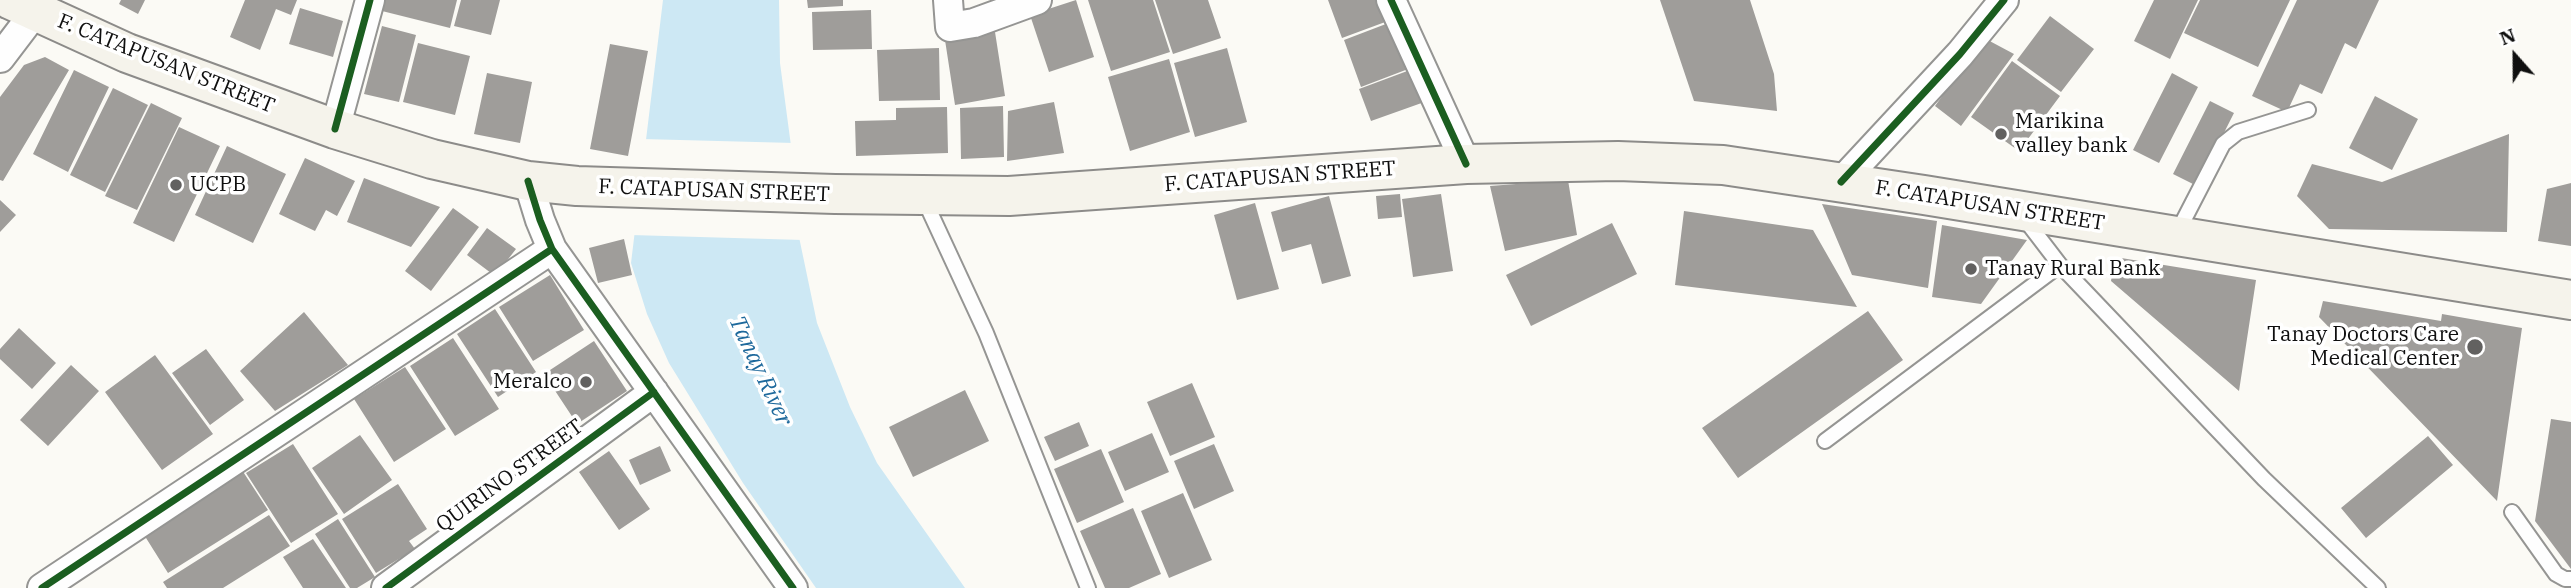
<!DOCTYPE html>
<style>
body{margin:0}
#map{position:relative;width:2571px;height:588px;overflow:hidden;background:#fbfaf5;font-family:"IBM Plex Serif",serif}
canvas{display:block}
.north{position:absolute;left:2480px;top:21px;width:70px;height:70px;-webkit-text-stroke:5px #fff;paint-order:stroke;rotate:339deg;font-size:19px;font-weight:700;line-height:28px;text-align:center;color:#0f0f0f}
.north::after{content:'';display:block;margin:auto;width:24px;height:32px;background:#0f0f0f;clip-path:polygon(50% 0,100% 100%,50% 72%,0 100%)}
</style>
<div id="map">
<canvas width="2571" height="588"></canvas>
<div class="north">N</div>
</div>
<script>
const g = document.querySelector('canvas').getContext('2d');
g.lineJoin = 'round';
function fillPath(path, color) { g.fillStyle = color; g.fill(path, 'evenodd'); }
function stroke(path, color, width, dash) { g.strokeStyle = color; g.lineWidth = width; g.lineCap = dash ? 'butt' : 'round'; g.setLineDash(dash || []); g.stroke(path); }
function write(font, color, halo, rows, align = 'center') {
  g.font = font + ' "IBM Plex Serif",serif'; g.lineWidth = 7; g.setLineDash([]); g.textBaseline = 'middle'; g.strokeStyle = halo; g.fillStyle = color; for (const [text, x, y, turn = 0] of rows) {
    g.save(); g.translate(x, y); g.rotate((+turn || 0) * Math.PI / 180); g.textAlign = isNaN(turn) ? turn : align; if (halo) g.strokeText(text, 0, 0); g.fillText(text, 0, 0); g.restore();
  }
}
fillPath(new Path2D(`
 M663,0H779L780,63L793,161L799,237L817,323L850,407L877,463L965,588H816L743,483L669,363L647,314L631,263Z`), '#cde8f4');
fillPath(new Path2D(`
 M642,139L794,143L803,240L631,235Z`), '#fbfaf5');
fillPath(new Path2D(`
 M121,0H145L138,14L119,4Z
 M245,0H297L291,15L276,9L260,50L230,37Z
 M385,0H457L450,28L382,11Z
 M461,0H500L491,35L454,26Z
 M807,0H843V6L808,8Z
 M1076,0L1094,57L1049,72L1030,15Z
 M1088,0H1153L1170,52L1111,71Z
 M1155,0H1208L1221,38L1173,54Z
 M1328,0H1388L1396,18L1342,38Z
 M1660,0H1750L1774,74L1777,111L1694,101Z
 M2154,0H2198L2170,59L2134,41Z
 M2200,0H2290L2258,67L2184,33Z
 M2297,0H2379L2356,49L2345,43L2322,94L2300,84L2287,112L2252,96Z
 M300,8L343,21L333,57L289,44Z
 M871,10L872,49L813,50L812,12Z
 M2050,16L2094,49L2061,92L2017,60Z
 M1399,19L1416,66L1361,87L1344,40Z
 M382,26L416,35L399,102L364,94Z
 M995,32L1005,96L955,105L945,40Z
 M1984,38L2014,54L1961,126L1935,106Z
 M418,43L470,56L455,115L403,102Z
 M610,44L648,51L628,156L590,149Z
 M939,48L940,100L879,101L877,50Z
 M1227,48L1247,122L1195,137L1174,63Z
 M45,57L69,70L3,181L0,180V97L24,65Z
 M1169,59L1190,132L1130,151L1108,77Z
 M2012,61L2060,96L2019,151L1971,117Z
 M1418,67L1430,100L1371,121L1359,89Z
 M74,70L109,87L68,172L33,154Z
 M487,73L532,82L520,143L474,134Z
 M2172,73L2198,87L2159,163L2133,150Z
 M113,88L148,105L105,192L70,175Z
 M2375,96L2418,119L2392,170L2349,148Z
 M2210,101L2234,113L2197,186L2173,174Z
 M1054,102L1064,153L1007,161L1008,111Z
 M151,103L182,118L137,210L105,196Z
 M1003,106L1004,157L961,159L960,108Z
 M947,107L948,153L856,156L855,121L896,120V108Z
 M179,127L220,146L174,242L133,223Z
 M2509,134L2507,232L2329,229L2297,196L2312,164L2382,182Z
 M227,146L286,174L253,243L195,215Z
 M305,158L355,181L337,216L326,210L315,231L279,214Z
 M364,178L440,207L411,247L347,222Z
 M1568,180L1577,235L1505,251L1490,186Z
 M2571,183V246L2538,241L2547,189Z
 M1400,194L1402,217L1378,219L1376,196Z
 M1441,194L1453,271L1413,277L1402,199Z
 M1329,196L1351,276L1322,284L1311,244L1282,252L1271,212Z
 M0,200L16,215L0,232Z
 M1255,203L1279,289L1237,300L1214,215Z
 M1822,204L1937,221L1928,288L1852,275Z
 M453,208L479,227L431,291L405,271Z
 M1684,211L1813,230L1857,307L1675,285Z
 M1612,223L1637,274L1531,326L1506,275Z
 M1942,225L2027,240L1981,304L1932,297Z
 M487,228L516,249L495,276L467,255Z
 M624,239L632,275L598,283L589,248Z
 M2115,257L2256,280L2239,391L2111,281Z
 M550,275L584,330L533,361L499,307Z
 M2323,301L2441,321L2442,314L2522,328L2497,501L2319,317Z
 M495,309L536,372L498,397L457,334Z
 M1868,311L1903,360L1738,478L1702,428Z
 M304,312L348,365L275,411L240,371Z
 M19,328L56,363L32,389L0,359V349Z
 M453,338L499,409L455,436L410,366Z
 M594,341L627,391L577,424L544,374Z
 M206,349L244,400L210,425L172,373Z
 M155,355L213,434L162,470L105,392Z
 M71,365L99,391L48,446L20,420Z
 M405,367L446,429L394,462L354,399Z
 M1192,383L1215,437L1170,456L1147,402Z
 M965,390L989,441L913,477L889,427Z
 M2551,419L2571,422V569L2535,521Z
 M1079,422L1089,446L1055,461L1044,437Z
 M1152,433L1169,472L1125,491L1108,452Z
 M360,435L392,480L344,514L312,468Z
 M2428,436L2453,465L2366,538L2341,508Z
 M293,444L338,514L291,543L246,473Z
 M1214,444L1234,491L1194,509L1174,461Z
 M660,446L671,471L640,485L629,460Z
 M1101,449L1124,502L1077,523L1054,469Z
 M609,451L650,509L619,530L579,472Z
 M240,467L268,510L168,573L141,530Z
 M398,484L427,529L409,541L415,549L376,573L342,519Z
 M1183,493L1212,560L1169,578L1141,511Z
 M1133,508L1161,574L1129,588H1105L1080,531Z
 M269,515L290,546L223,588H167L163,582Z
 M338,519L375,577L357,588H350L315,534Z
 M313,539L346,588H303L283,557Z`), '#9f9d9a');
const lane = new Path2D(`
 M923,197L986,333L1088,588
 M2024,218L2060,265L2264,479L2378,588
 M2176,235L2223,144L2238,132L2308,110
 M1825,441L2060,265
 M2512,512L2556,574L2565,579H2571`);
const street = new Path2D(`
 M948,0L950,27L974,23L1037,0
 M1391,0L1466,164
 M0,58L35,12
 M335,129L370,0
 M528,181L540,220L552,249L793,588
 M1841,182L1960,54L2004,0
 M42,588L552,249
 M386,588L654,392`);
const secondary = new Path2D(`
 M11,0L127,53L335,129L432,159L528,181L577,186L835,194L1009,196L1466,164L1618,161L1723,165L1924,195L2571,300`);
stroke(lane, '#959593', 18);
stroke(street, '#959593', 32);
stroke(secondary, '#8c8b89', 42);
stroke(lane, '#fefefe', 14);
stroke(street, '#fefefe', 28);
stroke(secondary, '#f5f3eb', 38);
stroke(new Path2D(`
 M1391,0L1466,164
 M335,129L370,0
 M528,181L540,220L552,249L793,588
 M1841,182L1960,54L2004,0
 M42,588L552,249
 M386,588L654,392`), '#1b5e20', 7);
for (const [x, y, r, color] of [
 [2001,134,7,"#626160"],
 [176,185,7,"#626160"],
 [1971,269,7,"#626160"],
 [2475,347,9,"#626160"],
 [586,382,7,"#626160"]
]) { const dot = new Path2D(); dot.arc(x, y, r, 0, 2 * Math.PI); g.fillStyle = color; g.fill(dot); stroke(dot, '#fff', 2.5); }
write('21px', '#0f0f0f', '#fff', [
 ["F. CATAPUSAN STREET",166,64,22],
 ["F. CATAPUSAN STREET",1280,177,-4],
 ["F. CATAPUSAN STREET",714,191,2],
 ["F. CATAPUSAN STREET",1990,206,9],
 ["QUIRINO STREET",510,476,-36]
]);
write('21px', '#0f0f0f', '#fff', [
 ["Marikina",2015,122],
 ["valley bank",2015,146],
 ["UCPB",190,185],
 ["Tanay Rural Bank",1985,269],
 ["Tanay Doctors Care",2459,335,"right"],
 ["Medical Center",2459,359,"right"],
 ["Meralco",572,382,"right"]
], 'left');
write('italic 23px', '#1e699c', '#fff', [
 ["Tanay River",760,371,65]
]);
</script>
